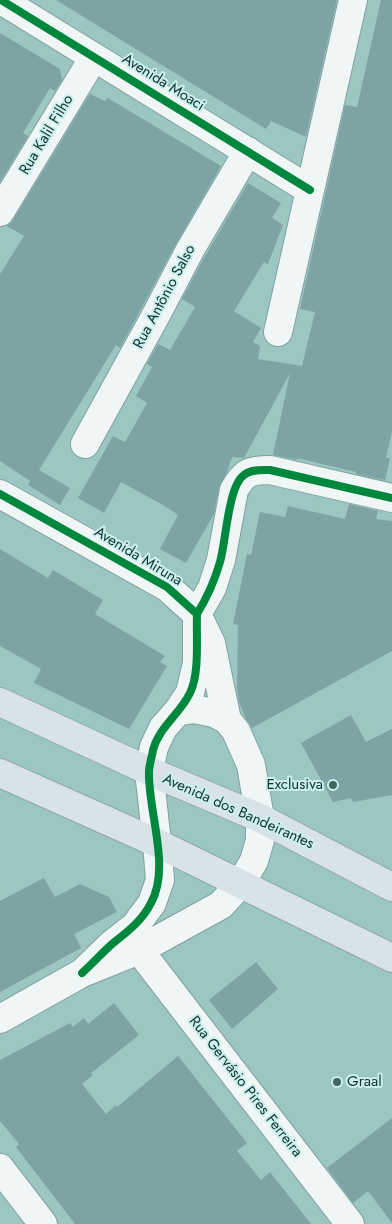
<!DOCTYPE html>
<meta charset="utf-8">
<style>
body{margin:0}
canvas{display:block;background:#9cc6c2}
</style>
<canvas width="392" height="1224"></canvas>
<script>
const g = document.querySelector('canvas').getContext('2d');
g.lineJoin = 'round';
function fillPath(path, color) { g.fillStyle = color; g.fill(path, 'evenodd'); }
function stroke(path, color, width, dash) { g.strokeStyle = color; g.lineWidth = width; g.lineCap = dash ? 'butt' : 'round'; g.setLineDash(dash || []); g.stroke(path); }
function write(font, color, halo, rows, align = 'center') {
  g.font = font + ' Jost,sans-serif'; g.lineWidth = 4; g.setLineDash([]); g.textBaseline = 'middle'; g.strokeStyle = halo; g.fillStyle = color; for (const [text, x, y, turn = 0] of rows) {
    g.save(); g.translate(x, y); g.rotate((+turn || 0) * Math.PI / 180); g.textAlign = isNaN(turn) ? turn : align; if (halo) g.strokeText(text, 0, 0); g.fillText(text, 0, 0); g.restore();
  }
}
fillPath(new Path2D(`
 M56,0H337L306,137L271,121L266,129Z
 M381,0H392V432L386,458H390L385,480L356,474V472L297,458V460L273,455L290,373L244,458L232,457L227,472L219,487L214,514L186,563L160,549L178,515L163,505L121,482L104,513L78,498L113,436L125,442L147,403L136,396L152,367L147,364L158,344L170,350L195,307L182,299L204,258L248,183L281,203L272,218L283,225L268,264L264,262L234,311L261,328L253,342L260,346L258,359L302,366L315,312L300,309L345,105L357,107Z
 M0,33L60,69L62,80L55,91L50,88L23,133L28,136L0,182Z
 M90,94L105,101L108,98L221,166L177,242L120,348L116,345L39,470L70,488L60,505L28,485L30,481L0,461V274L24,236L7,226L13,220Z
 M349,504L378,511L376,519L392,521V651L252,728L245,717L239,702L237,687L238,625L233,624L247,554L251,555L260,512L285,517L288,506L345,519Z
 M0,549L48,578L53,570L103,600L95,614L165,656L160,662L167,666L129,729L34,683L41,669L0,646Z
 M351,715L366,742L392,729V795L353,802L351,798L333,802L301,743Z
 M44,878L55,897L80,884L109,897L117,912L74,934L81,948L0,992V901Z
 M256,962L278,989L232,1029L209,1000Z
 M114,1003L139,1035L91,1073L93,1075L82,1084L106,1114L116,1105L117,1107L178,1056L247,1143L237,1151L261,1180L270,1172L311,1224H75L16,1147L19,1144L0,1121V1060L70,1023L73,1027L84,1018L88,1024Z
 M392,1118V1223L368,1191L353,1203L327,1168Z`), '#7ea3a4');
const minor = new Path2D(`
 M1,0L310,190
 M0,212L94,57
 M278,332L353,0
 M85,444L156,315L190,250L248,151
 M0,494L167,587L197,614L211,643L227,720
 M139,950L350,1224
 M82,973L111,945L135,926L152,903L160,880L157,843L149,771L154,747L163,728L178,711L190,693L197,663V614L212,588L221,560L234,490C244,472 250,470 270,470L392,498
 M0,1019L82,973L139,950L221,905L241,883L254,861L260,840V818L251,765L236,731L227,720L214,713L194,709L178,711
 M0,1168L43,1224`);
const highway = new Path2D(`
 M0,702L149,771L260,818L392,887
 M0,773L157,843L392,958`);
stroke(minor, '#80a29f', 30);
stroke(highway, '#8ea7aa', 30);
stroke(minor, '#f0f6f6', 28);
stroke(highway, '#d8e3e7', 28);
stroke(new Path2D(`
 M1,0L310,190
 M0,494L167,587L197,614C196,637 200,673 190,693C180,714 159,727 153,750C152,757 149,765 149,772C148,812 171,867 151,903C142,921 127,932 112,944C102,953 92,964 82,973
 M197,614C208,596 214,583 220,562C226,542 228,486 244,475C251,469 262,470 270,470L392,498`), '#00873e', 8);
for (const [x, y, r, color] of [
 [333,785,5,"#426662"],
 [337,1082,5,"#426662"]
]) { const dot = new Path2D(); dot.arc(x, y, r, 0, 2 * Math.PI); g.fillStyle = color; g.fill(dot); stroke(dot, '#ccf0ed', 2); }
write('15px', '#11322f', '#ccf0ed', [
 ["Avenida Moaci",163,83,32],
 ["Rua Kalil Filho",47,135,-59],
 ["Rua Antônio Salso",165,297,-62],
 ["Avenida Miruna",138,557,31],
 ["Avenida dos Bandeirantes",238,812,24],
 ["Rua Gervásio Pires Ferreira",245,1087,52]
]);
write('15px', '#11322f', '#ccf0ed', [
 ["Exclusiva",323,785],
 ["Graal",347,1082,"left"]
], 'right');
</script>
